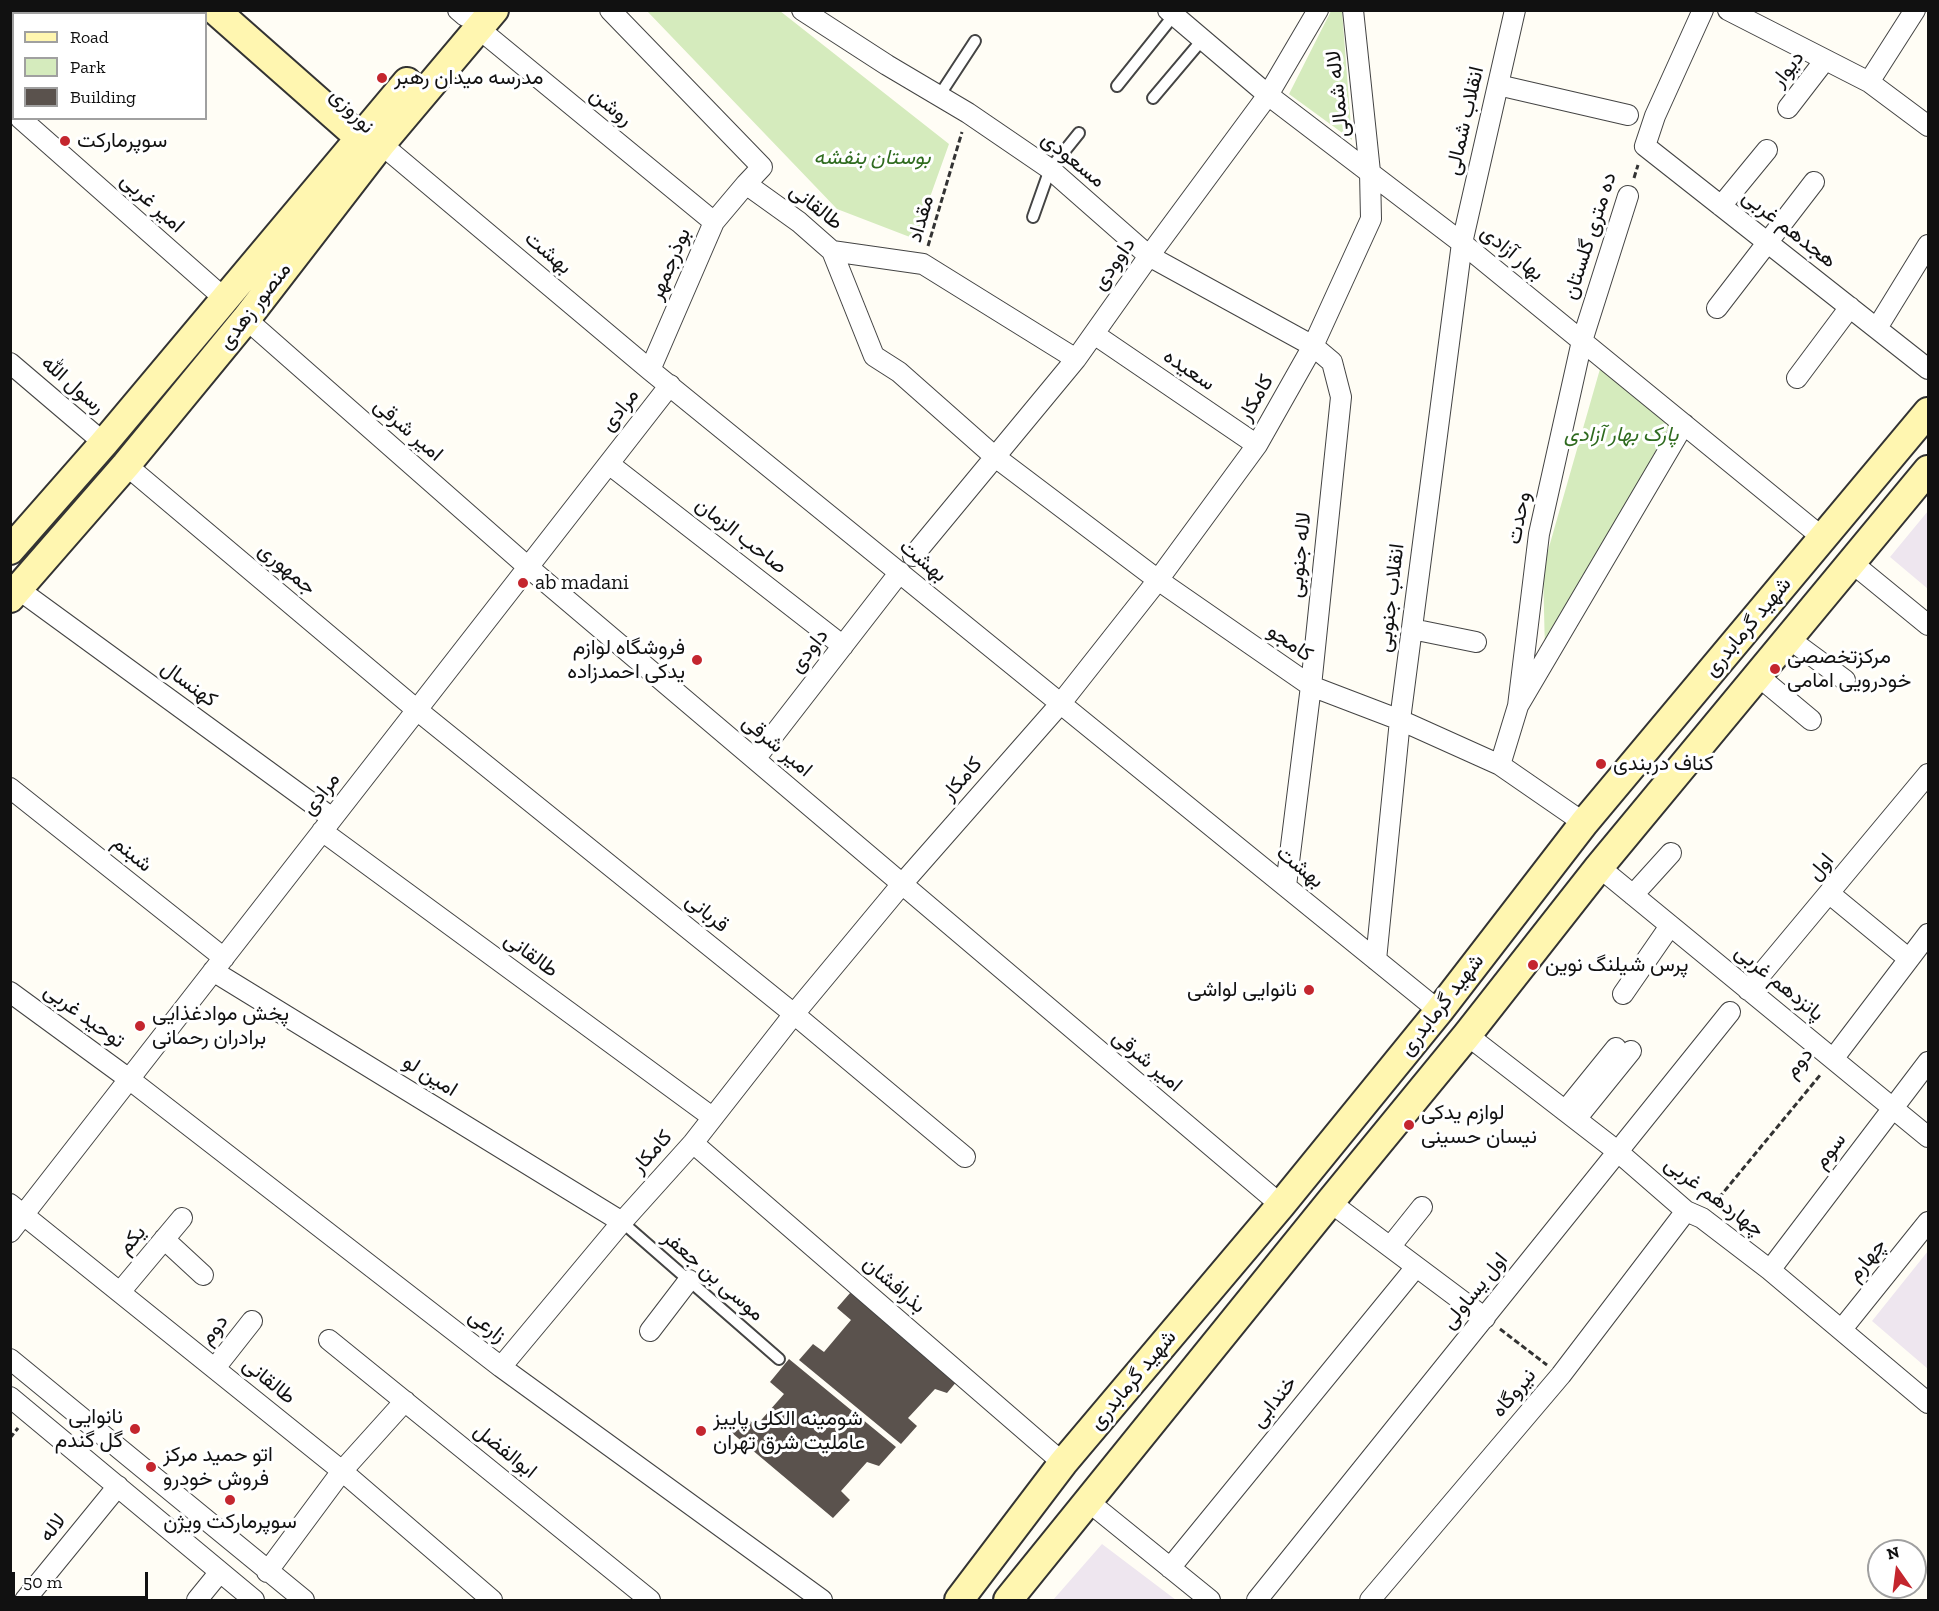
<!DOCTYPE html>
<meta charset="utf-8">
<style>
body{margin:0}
#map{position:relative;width:1939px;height:1611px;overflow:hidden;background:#fffdf5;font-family:"Zilla Slab",serif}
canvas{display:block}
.frame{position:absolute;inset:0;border:12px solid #111;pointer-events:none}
.legend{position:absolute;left:12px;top:12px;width:195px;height:108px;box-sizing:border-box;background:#fff;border:2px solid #a0a0a0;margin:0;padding:8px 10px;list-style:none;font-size:18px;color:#111}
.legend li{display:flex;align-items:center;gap:12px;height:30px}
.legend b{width:30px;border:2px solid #a0a0a0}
.north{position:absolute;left:1867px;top:1539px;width:60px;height:60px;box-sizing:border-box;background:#fff;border:2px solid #a0a0a0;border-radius:50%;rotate:346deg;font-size:16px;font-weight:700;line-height:24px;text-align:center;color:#111}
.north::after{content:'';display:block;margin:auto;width:21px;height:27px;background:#c4262e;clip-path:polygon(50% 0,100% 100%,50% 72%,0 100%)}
.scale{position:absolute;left:12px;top:1572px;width:136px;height:27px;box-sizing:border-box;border:3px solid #111;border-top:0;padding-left:8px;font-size:18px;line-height:21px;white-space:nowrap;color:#111;-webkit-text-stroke:4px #fff;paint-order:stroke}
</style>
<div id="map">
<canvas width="1939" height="1611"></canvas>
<div class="frame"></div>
<ul class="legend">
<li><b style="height:8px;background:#fff6b0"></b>Road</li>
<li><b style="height:16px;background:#d5ebbd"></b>Park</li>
<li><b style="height:16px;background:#5a524d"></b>Building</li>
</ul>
<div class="north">N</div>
<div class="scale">50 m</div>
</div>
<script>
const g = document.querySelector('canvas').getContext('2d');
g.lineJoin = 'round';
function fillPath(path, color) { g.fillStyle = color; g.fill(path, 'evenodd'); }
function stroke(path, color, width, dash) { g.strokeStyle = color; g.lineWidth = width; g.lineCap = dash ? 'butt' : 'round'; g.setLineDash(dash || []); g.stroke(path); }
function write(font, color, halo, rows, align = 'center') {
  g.font = font + ' "Zilla Slab",Vazirmatn,serif'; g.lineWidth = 6; g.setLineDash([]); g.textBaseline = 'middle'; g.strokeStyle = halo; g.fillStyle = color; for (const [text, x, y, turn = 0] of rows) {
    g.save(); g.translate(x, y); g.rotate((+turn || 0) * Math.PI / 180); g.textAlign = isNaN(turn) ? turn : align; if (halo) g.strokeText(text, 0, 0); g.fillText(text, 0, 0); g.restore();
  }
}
fillPath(new Path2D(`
 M1928,511V589L1890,557Z
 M1928,1251V1369L1872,1321Z
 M1102,1544L1176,1600H1053Z`), '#eee6ef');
fillPath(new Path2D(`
 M647,11H780L949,144L915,239L837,209Z
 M1331,11H1342L1352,140L1289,94Z
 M1600,369L1670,425L1545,652L1543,568Z`), '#d5ebbd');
fillPath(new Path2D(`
 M857,1285L963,1374L947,1393L935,1389L908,1418L917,1426L901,1444L799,1360L813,1344L824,1352L851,1320L837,1308Z
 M789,1359L896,1447L879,1466L867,1462L841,1491L850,1500L833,1518L732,1433L746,1417L756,1426L784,1394L770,1382Z`), '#5a524d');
const lane = new Path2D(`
 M1117,86L1174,15
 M939,96L975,41
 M1153,98L1202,40
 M1033,217L1050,169L1079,133
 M622,1222L779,1359`);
const street = new Path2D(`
 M458,10L465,16
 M610,10L762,167L746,184L799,222L832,251L923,264L1076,359
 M802,10L887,65L968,113L1050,169L1149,256L1313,346L1332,362L1341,397L1311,686L1286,886
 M1168,10L1268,95L1462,243L1823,538
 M1703,10L1655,116L1645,146L1928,369
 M1728,10L1869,82L1928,126
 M122,14L124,10
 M478,28L714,222
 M1869,82L1915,10
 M1498,85L1628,115
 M1788,108L1825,60
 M20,118L225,299
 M381,144L650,370L1439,1011
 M1721,206L1767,150
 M832,251L874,356L899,372L994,456L1158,580L1311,686L1400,720L1500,765L1584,823
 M1717,308L1814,182
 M246,319L528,567L1281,1205
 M1877,328L1928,245
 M1094,334L1257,445
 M10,363L104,443
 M650,370L714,222L746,184
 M1797,378L1850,307
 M609,464L843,646
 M126,465L417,710L794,1014L965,1157
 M913,556L1076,359L1149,256L1268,95L1318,10
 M1851,562L1928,625
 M18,589L332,818
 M1412,629L1476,642
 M1788,638L1845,680
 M1757,675L1811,720
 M1518,706L1539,534L1582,341L1628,196
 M755,759L900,572
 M1500,765L1518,706L1684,424
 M10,788L224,958
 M322,831L712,1117
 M1599,867L1928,1137
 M1830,894L1909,959
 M1633,895L1671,853
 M1376,960L1400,720L1462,243L1515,10
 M213,971L622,1222
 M1748,990L1928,774
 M10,992L129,1079L501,1367L822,1600
 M1623,994L1670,926
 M1467,1035L1617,1151L1686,1211L1702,1218L1770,1270L1928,1403
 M1833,1059L1928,934
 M1565,1111L1616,1048
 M1576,1119L1631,1051
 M693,1143L1063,1463
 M1330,1202L1485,1318
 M10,1204L342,1471L492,1600
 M10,1232L670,385
 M164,1239L203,1275
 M1390,1247L1422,1207
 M1770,1270L1928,1062
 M120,1292L182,1218
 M1842,1329L1928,1222
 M650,1331L689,1280
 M329,1340L650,1600
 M10,1359L304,1600
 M501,1367L622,1222L693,1143L794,1014L902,884L1061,703L1158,580L1257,445L1313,346L1371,219L1370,172L1353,10
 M215,1368L252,1321
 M10,1397L254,1600
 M1089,1502L1210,1600
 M1170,1568L1416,1267
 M267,1572L342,1471L405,1401
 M25,1600L118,1486
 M197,1600L219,1573
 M1257,1600L1730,1012
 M1370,1600L1561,1375L1686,1211`);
const secondary = new Path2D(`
 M215,10L360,138L379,143
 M10,550L104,443L407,82
 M10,598L126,465L246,319L381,144L494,10
 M959,1600L1063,1463L1281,1205L1439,1011L1584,823L1928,412
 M1008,1600L1330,1202L1467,1035L1599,867L1928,470`);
stroke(lane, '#444', 14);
stroke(street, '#444', 22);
stroke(secondary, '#333', 32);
stroke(new Path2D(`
 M1634,178L1638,165
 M928,246L962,132
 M1713,1205L1821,1074
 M1500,1329L1547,1365
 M10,1438L18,1428`), '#333', 3, [6, 3]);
stroke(lane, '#fff', 10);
stroke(street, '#fff', 20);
stroke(secondary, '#fff6b0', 28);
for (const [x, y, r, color] of [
 [382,78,6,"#c4262e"],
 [65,141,6,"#c4262e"],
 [523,583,6,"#c4262e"],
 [697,660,6,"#c4262e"],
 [1775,669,6,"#c4262e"],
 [1601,764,6,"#c4262e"],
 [1533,965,6,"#c4262e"],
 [1309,990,6,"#c4262e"],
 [140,1026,6,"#c4262e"],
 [1409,1125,6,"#c4262e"],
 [135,1429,6,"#c4262e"],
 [701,1431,6,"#c4262e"],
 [151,1467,6,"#c4262e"],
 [230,1500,6,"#c4262e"]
]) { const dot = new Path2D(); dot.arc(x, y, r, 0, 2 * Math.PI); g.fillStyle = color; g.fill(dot); stroke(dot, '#fff', 2); }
write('21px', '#111', '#fff', [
 ["دیوار",1788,69,-52],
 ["لاله شمالی",1338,94,-96],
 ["روشن",611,107,39],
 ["نوروزی",352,111,46],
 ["انقلاب شمالی",1465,121,-77],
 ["مسعودی",1073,160,39],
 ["امیر غربی",152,203,42],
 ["طالقانی",816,207,38],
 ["مقداد",921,219,-74],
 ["هجدهم غربی",1789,229,38],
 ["ده متری گلستان",1590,236,-72],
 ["بهشت",548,253,40],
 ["بهار آزادی",1512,253,39],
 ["بوذرجمهر",670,264,-67],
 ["داوودی",1114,264,-55],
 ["منصور زهدی",255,306,-52],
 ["سعیده",1189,370,34],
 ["رسول الله",73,385,41],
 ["کامکار",1256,398,-60],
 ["مرادی",620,410,-52],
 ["امیر شرقی",408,430,41],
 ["وحدت",1519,518,-79],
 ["صاحب الزمان",741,536,38],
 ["لاله جنوبی",1300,555,-84],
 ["بهشت",923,561,39],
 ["جمهوری",287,569,40],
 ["انقلاب جنوبی",1391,598,-83],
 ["شهید گرمابدری",1748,627,-50],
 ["کامجو",1290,643,35],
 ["داودی",809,651,-52],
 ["کهنسال",189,684,36],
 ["امیر شرقی",777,746,40],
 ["کامکار",962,779,-49],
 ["مرادی",321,794,-52],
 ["شبنم",132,854,39],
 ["بهشت",1300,867,39],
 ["اول",1821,867,-50],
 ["قربانی",707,913,39],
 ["طالقانی",531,955,36],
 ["پانزدهم غربی",1779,983,39],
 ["شهید گرمابدری",1442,1005,-52],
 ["توحید غربی",84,1016,36],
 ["امیر شرقی",1147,1061,40],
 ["دوم",1799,1063,-51],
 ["امین لو",430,1076,32],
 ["سوم",1830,1151,-53],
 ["کامکار",652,1152,-48],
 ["چهاردهم غربی",1714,1197,37],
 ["یکم",132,1240,-50],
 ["چهارم",1867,1260,-51],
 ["موسی بن جعفر",713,1276,41],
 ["بذرافشان",894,1285,41],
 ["اول یساولی",1475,1291,-51],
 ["زارعی",487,1326,38],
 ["دوم",214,1330,-52],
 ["شهید گرمابدری",1133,1380,-50],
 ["طالقانی",269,1381,39],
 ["نیروگاه",1514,1393,-50],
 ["خندابی",1274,1402,-51],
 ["ابوالفضل",505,1451,39],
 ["لاله",53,1528,-51]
]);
write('21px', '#111', '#fff', [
 ["مدرسه میدان رهبر",394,78],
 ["سوپرمارکت",77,141],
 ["ab madani",535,583],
 ["فروشگاه لوازم",685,648,"right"],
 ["یدکی احمدزاده",685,672,"right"],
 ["مرکزتخصصی",1787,657],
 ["خودرویی امامی",1787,681],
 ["کناف دربندی",1613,764],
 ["پرس شیلنگ نوین",1545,965],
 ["نانوایی لواشی",1297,990,"right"],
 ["پخش موادغذایی",152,1014],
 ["برادران رحمانی",152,1038],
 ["لوازم یدکی",1421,1113],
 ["نیسان حسینی",1421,1137],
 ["نانوایی",123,1417,"right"],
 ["گل گندم",123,1441,"right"],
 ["شومینه الکلی پاییز",713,1419],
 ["عاملیت شرق تهران",713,1443],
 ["اتو حمید مرکز",163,1455],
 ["فروش خودرو",163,1479],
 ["سوپرمارکت ویژن",230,1522,"center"]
], 'left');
write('italic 21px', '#2f6b1f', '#fff', [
 ["بوستان بنفشه",872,158],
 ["پارک بهار آزادی",1621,435]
]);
</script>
